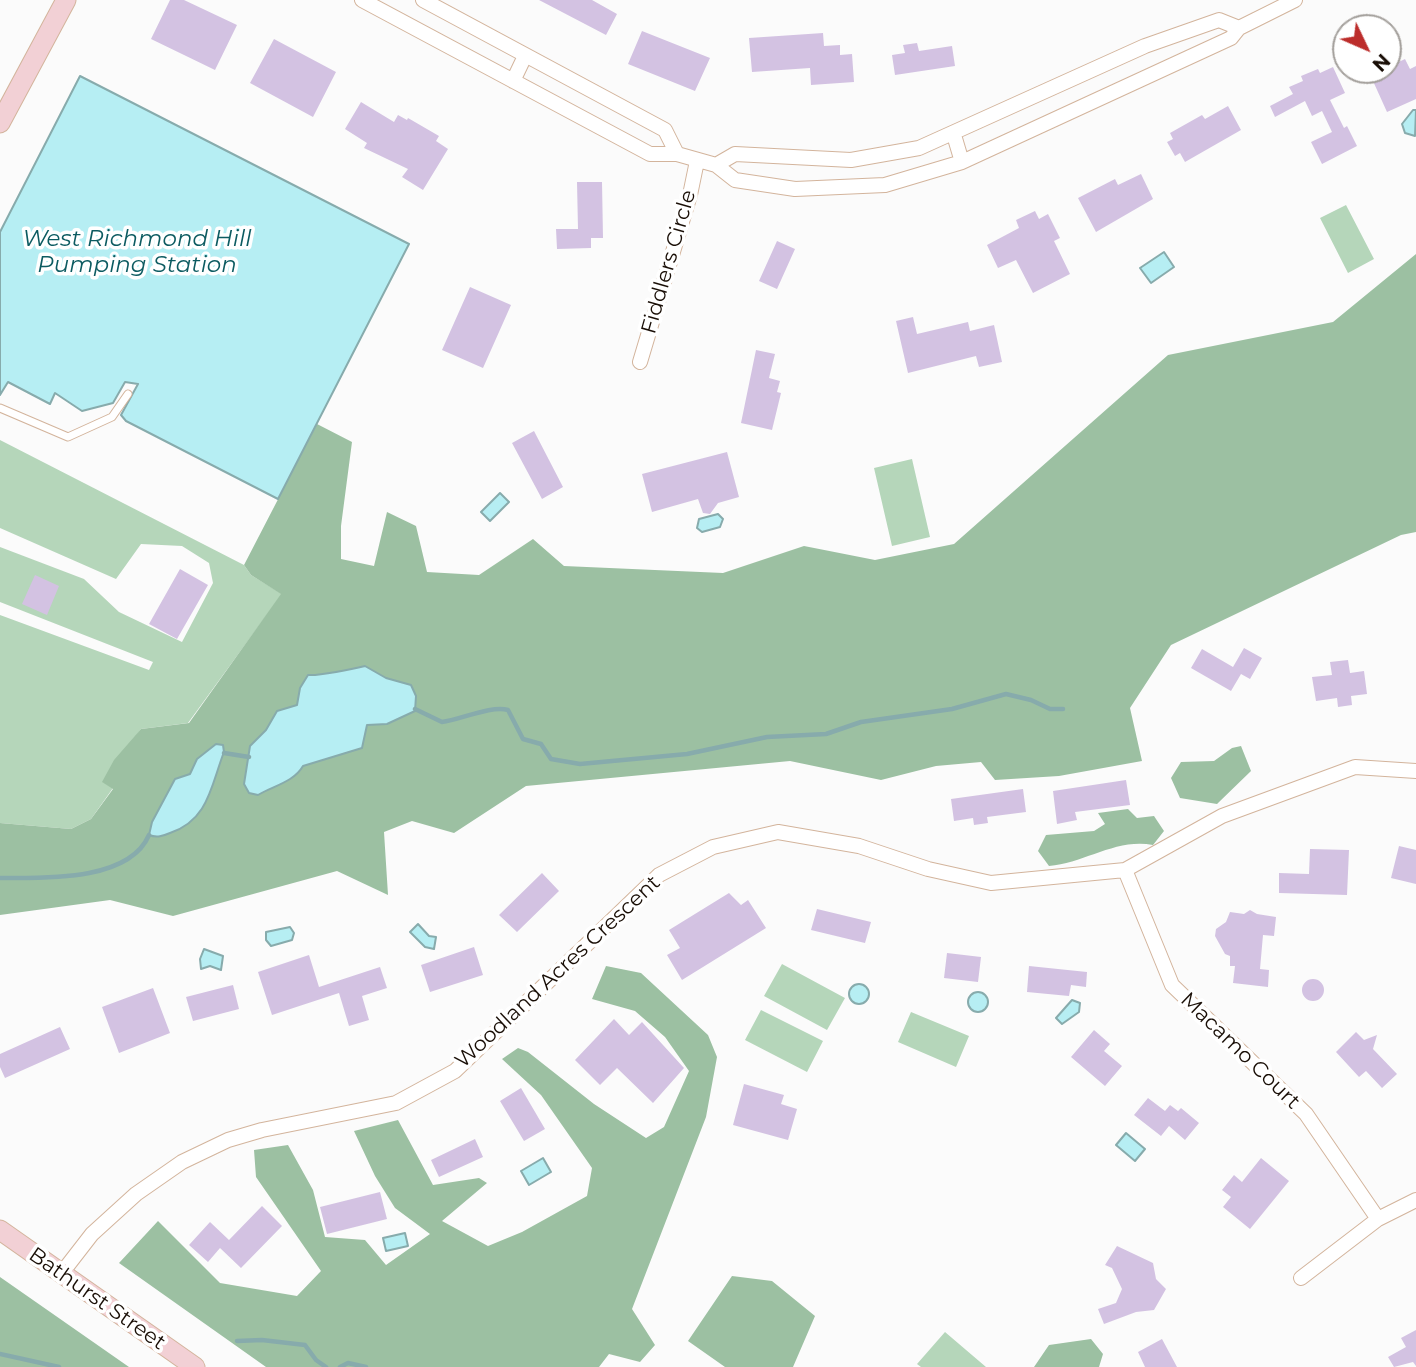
<!DOCTYPE html>
<style>
body{margin:0}
#map{position:relative;width:1416px;height:1367px;overflow:hidden;background:#fbfbfb;font-family:Montserrat,sans-serif}
canvas{display:block}
.north{position:absolute;left:1332px;top:14px;width:70px;height:70px;box-sizing:border-box;background:#fff;border:2px solid #a39f9b;border-radius:50%;rotate:134deg;font-size:19px;font-weight:700;line-height:28px;text-align:center;color:#190e06}
.north::after{content:'';display:block;margin:auto;width:24px;height:32px;background:#bc2d2b;clip-path:polygon(50% 0,100% 100%,50% 72%,0 100%)}
</style>
<div id="map">
<canvas width="1416" height="1367"></canvas>
<div class="north">N</div>
</div>
<script>
const g = document.querySelector('canvas').getContext('2d');
g.lineJoin = 'round';
function fillPath(path, color) { g.fillStyle = color; g.fill(path, 'evenodd'); }
function stroke(path, color, width, dash) { g.strokeStyle = color; g.lineWidth = width; g.lineCap = dash ? 'butt' : 'round'; g.setLineDash(dash || []); g.stroke(path); }
function write(font, color, halo, rows, align = 'center') {
  g.font = font + ' Montserrat,sans-serif'; g.lineWidth = 7; g.setLineDash([]); g.textBaseline = 'middle'; g.strokeStyle = halo; g.fillStyle = color; for (const [text, x, y, turn = 0] of rows) {
    g.save(); g.translate(x, y); g.rotate((+turn || 0) * Math.PI / 180); g.textAlign = isNaN(turn) ? turn : align; if (halo) g.strokeText(text, 0, 0); g.fillText(text, 0, 0); g.restore();
  }
}
fillPath(new Path2D(`
 M1346,205L1374,259L1348,273L1320,218Z
 M0,440L244,565L251,575L282,594L188,723L141,729L103,782L113,788L91,819L71,829L0,823V615L149,670L153,662L0,602V547L84,579L119,612L182,642L213,583L209,563L182,546L141,544L116,579L0,528Z
 M912,459L930,537L892,546L874,468Z
 M782,964L845,998L827,1030L764,996Z
 M761,1010L823,1041L807,1072L745,1040Z
 M911,1012L969,1036L956,1067L898,1042Z
 M945,1332L986,1367H921L917,1364Z`), '#b5d6ba');
fillPath(new Path2D(`
 M1416,254V532L1401,535L1171,645L1130,708L1142,761L1059,776L995,780L981,762L936,766L881,780L790,761L526,786L454,833L412,821L384,832L388,895L337,871L173,916L110,900L0,915V823L71,829L91,819L113,789L102,782L114,760L141,729L189,723L281,594L251,575L244,565L317,424L352,442L341,526V559L374,566L387,512L416,526L427,572L479,575L533,539L564,566L723,573L804,546L875,560L954,544L1168,355L1333,322Z
 M1241,746L1251,771L1217,804L1180,798L1171,778L1181,762L1214,761L1232,748Z
 M1128,809L1137,818L1154,816L1164,831L1153,845C1116,838 1085,863 1049,866L1038,851L1046,835L1094,831L1105,824L1098,813Z
 M606,966L641,973L708,1035L717,1057L706,1117L632,1309L655,1345L640,1362L609,1354L599,1367H266L119,1263L158,1221L220,1283L297,1296L321,1271L256,1177L254,1150L288,1145L313,1190L325,1237L365,1240L386,1265L430,1234L395,1208L375,1176L354,1131L398,1120L433,1185L479,1178L487,1183L442,1221L488,1246L522,1232L587,1196L592,1168L541,1095L502,1059L518,1048L528,1052L594,1104L646,1138L664,1127L689,1071L665,1037L635,1011L592,999Z
 M732,1276L772,1281L815,1316L793,1367H725L688,1341Z
 M0,1277L129,1367H0Z
 M1091,1339L1103,1354L1099,1367H1034L1049,1345Z`), '#9cc0a2');
const water = new Path2D(`
 M80,76L409,244L278,499L126,421L121,415L138,384L125,382L113,403L82,411L55,393L50,404L8,382L0,395V232Z
 M1413,110H1416L1415,136L1405,133L1402,124Z
 M1164,252L1174,267L1151,283L1140,268Z
 M500,493L509,502L490,521L481,512Z
 M718,514L723,519L720,527L702,532L697,528L699,519Z
 M365,666L386,678L411,685L416,696L415,711L387,724L367,725L362,748L303,766C294,782 273,786 258,795L249,793L244,784L250,746L266,730L277,711L297,705L300,688L308,675C319,676 353,669 365,666Z
 M216,744L223,745L224,752C211,785 209,820 170,833C163,836 157,838 149,835L152,822L175,779L190,774L197,759Z
 M418,924L429,936L436,937L434,949L425,947L410,932Z
 M290,927L294,933L292,940L271,946L266,940V932Z
 M204,949L223,956L221,970L210,966L201,969L200,959Z
 M849 994a10 10 0 1 1 20 0a10 10 0 1 1-20 0Z
 M968 1002a10 10 0 1 1 20 0a10 10 0 1 1-20 0Z
 M1072,1000L1080,1003L1079,1012L1062,1024L1056,1018Z
 M1126,1133L1145,1149L1135,1161L1116,1145Z
 M543,1158L551,1172L529,1185L521,1171Z
 M405,1233L408,1246L386,1251L383,1238Z`);
fillPath(water, '#b6eef3');
stroke(water, '#87abac', 2);
stroke(new Path2D(`
 M415,709L442,722C460,720 491,705 508,710L523,739L541,744L551,759L580,764L687,754L767,737L826,734L861,722L952,709L1006,694L1031,700L1050,709H1063
 M224,753L249,757
 M0,878C43,878 129,882 149,835
 M237,1341L262,1340L305,1345L316,1360L326,1367
 M0,1354L59,1367
 M340,1367L348,1363L366,1367`), '#87abac', 4.5);
fillPath(new Path2D(`
 M170,0H184L237,25L215,70L151,39Z
 M539,0H592L617,14L606,35Z
 M642,31L710,58L695,91L628,64Z
 M823,33L824,46L840,45V55L852,54L854,82L811,85L810,68L752,72L749,38Z
 M274,39L336,72L313,117L250,83Z
 M917,43L919,51L952,46L955,66L895,75L892,55L905,53L903,45Z
 M1405,59L1410,69L1416,66V99L1387,112L1368,70H1388V67Z
 M1333,67L1345,93L1330,100L1344,128L1347,126L1357,146L1322,164L1311,142L1332,132L1322,111L1312,116L1305,101L1275,117L1270,106L1293,94L1289,87L1303,81L1301,76L1318,69L1320,73Z
 M361,102L394,122L398,115L407,120L408,118L439,136L436,141L448,149L423,190L402,177L408,169L364,148L367,143L345,129Z
 M1228,106L1241,130L1185,162L1180,153L1175,156L1167,142L1173,139L1170,133L1202,115L1205,119Z
 M1141,174L1153,199L1096,232L1078,198L1115,179L1118,185Z
 M577,182H602L603,238H591V248L557,249L556,229H578Z
 M1035,211L1039,219L1048,214L1060,238L1054,241L1070,274L1033,293L1016,260L998,268L987,245L1019,228L1016,220Z
 M777,241L795,249L777,289L759,281Z
 M470,287L511,305L483,368L442,350Z
 M913,317L917,334L968,322L970,331L994,325L1002,362L979,367L976,356L908,373L896,321Z
 M756,350L775,354L769,378L780,381L777,392L781,393L772,430L741,423Z
 M534,431L563,487L542,499L512,443Z
 M727,452L739,497L718,503L710,514L703,513L698,499L652,512L642,474Z
 M180,569L208,585L177,639L149,624Z
 M35,575L59,586L47,615L22,604Z
 M1244,648L1262,658L1250,679L1241,674L1231,691L1191,668L1202,649L1233,667Z
 M1348,660L1350,673L1364,671L1367,694L1351,696L1352,705L1338,707L1337,698L1316,701L1312,677L1332,675L1330,662Z
 M1126,780L1130,805L1075,812L1077,820L1057,824L1053,791Z
 M1023,789L1026,812L987,817L988,823L974,825L973,818L954,821L951,799Z
 M1399,846L1416,850V884L1391,878Z
 M1310,849L1349,850L1347,895L1279,893V873L1309,874Z
 M542,873L559,891L517,932L499,915Z
 M729,893L741,905L748,900L766,928L682,980L667,955L680,948L669,930Z
 M817,909L871,922L865,943L811,930Z
 M1250,910L1257,914L1276,917L1274,936L1263,935L1260,969L1269,970L1268,987L1233,983L1235,966H1230V956L1225,954L1215,936L1216,929L1226,922L1230,912L1244,914Z
 M474,947L483,975L430,992L421,965Z
 M947,953L981,957L978,982L944,978Z
 M309,955L319,987L380,967L387,988L362,996L369,1020L349,1026L339,993L272,1015L258,972Z
 M1029,966L1087,972L1086,987L1071,985L1069,996L1027,992Z
 M1302 990a11 11 0 1 1 22 0a11 11 0 1 1-22 0Z
 M233,985L239,1009L193,1021L186,997Z
 M153,988L170,1033L119,1053L102,1007Z
 M614,1019L629,1035L642,1022L684,1068L653,1103L617,1068L600,1085L575,1060Z
 M60,1027L70,1049L5,1078L0,1067V1054Z
 M1094,1030L1110,1044L1104,1051L1122,1066L1105,1086L1071,1057Z
 M1356,1032L1364,1040L1377,1035L1373,1049L1397,1074L1382,1088L1366,1071L1359,1077L1336,1052Z
 M744,1084L784,1095L781,1104L797,1109L788,1140L733,1125Z
 M521,1088L545,1129L524,1141L500,1101Z
 M1148,1098L1165,1111L1170,1105L1178,1111L1181,1108L1199,1123L1185,1140L1169,1126L1161,1136L1134,1115Z
 M475,1139L483,1157L439,1177L431,1160Z
 M1261,1158L1289,1181L1250,1229L1223,1207L1231,1197L1222,1190L1234,1175L1242,1182Z
 M380,1192L387,1219L327,1234L320,1207Z
 M262,1206L282,1226L241,1268L220,1248L208,1262L189,1245L210,1222L229,1240Z
 M1117,1246L1153,1263L1156,1279L1166,1289L1154,1310L1136,1312L1104,1324L1098,1309L1116,1303L1122,1289L1112,1268L1105,1265Z
 M1416,1330V1366L1413,1362L1394,1367L1388,1357L1406,1347L1401,1338Z
 M1162,1339L1177,1367H1145L1138,1352Z`), '#d3c2e2');
const lane = new Path2D(`
 M0,408L68,437L112,417L128,394`);
const street = new Path2D(`
 M362,0L650,154H677L716,165L735,180L795,189L885,185L962,162L1231,38L1239,28L1295,0
 M423,0L665,130L677,154
 M513,81L525,56
 M954,135L962,162
 M716,165L735,154L851,160L919,148L1145,46L1219,20L1239,28
 M640,362L690,195L697,161
 M1125,870L1172,985L1306,1114L1378,1219L1301,1278
 M1378,1219L1416,1200
 M61,1274L92,1234L136,1194L182,1162L228,1140L262,1130L396,1103L455,1071L659,875L713,847L778,832L859,846L928,869L991,883L1125,870L1222,816L1355,767L1416,771`);
const secondary = new Path2D(`
 M0,123L66,0
 M0,1230L195,1367`);
stroke(lane, '#d3b49c', 9);
stroke(street, '#d3b49c', 16);
stroke(secondary, '#d3b49c', 21);
stroke(lane, '#fff', 7);
stroke(street, '#fff', 14);
stroke(secondary, '#f2d0d5', 19);
write('21px', '#190e06', '#fff', [
 ["Fiddlers Circle",669,262,-74],
 ["Woodland Acres Crescent",558,972,-43],
 ["Macamo Court",1240,1051,44],
 ["Bathurst Street",97,1299,35]
]);
write('italic 23px', '#0c5b61', '#fff', [
 ["West Richmond Hill",137,239],
 ["Pumping Station",137,265]
]);
</script>
